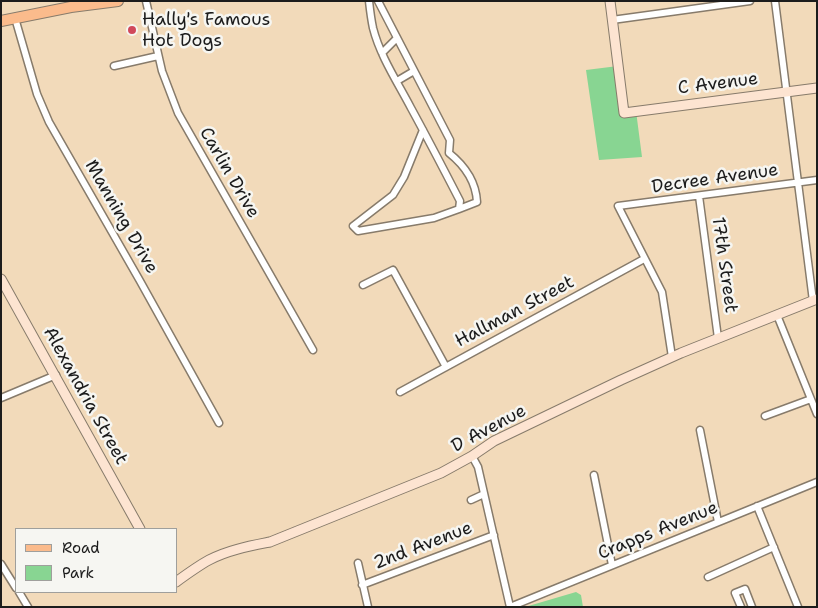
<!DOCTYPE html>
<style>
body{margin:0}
#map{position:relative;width:818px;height:608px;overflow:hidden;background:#f2daba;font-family:"Shantell Sans",sans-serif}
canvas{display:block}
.frame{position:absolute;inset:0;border:2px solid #1c1c1c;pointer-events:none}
.legend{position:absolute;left:15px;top:528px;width:162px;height:65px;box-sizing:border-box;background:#f6f6f2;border:1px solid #9f9f9c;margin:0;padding:6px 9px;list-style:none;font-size:15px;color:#1c1c1c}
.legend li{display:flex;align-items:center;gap:10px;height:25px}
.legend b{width:25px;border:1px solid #9f9f9c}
</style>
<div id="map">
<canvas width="818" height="608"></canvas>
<div class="frame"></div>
<ul class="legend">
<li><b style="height:6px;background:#fbbb8c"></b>Road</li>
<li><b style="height:14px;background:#88d592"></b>Park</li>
</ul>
</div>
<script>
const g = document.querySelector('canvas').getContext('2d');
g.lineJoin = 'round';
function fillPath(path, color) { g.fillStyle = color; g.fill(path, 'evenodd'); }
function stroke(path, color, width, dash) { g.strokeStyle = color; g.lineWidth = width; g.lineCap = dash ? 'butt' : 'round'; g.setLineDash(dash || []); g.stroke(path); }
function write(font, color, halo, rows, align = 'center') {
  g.font = font + ' "Shantell Sans",sans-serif'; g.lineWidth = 5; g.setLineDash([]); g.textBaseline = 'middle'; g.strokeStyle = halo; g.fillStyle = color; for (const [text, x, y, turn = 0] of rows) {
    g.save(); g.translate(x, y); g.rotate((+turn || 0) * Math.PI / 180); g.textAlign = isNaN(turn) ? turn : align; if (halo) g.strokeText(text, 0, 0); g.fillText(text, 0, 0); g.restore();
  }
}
fillPath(new Path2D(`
 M618,66L624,112L636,111L642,157L599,160L586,70Z
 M576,592L581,595L583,607H525Z`), '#88d592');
const street = new Path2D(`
 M146,1L162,71L178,113L313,350
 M369,1C370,10 371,19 373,28C380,56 398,83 411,108C428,139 444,170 460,201L459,209L434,218L358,231L353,226L393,195L404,177L423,130
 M378,1L450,140L449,153C464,165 476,182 477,202L459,209
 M775,1L813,301
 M15,18L37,94L49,122L140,281L219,423
 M612,20L750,1
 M382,53L397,38
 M114,66L158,56
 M397,81L414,71
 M699,196L718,338
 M363,285L393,270L446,367
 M777,315L817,414
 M672,357L662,292L618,206L817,180
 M400,392L644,259
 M1,398L56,375
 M765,416L811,399
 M700,430L718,522
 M472,456L478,467L510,607
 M594,475L612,565
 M471,500L484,494
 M757,506L798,607
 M358,563L368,607
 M1,564L16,588
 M708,577L774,547
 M362,585L494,535
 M19,592L28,607
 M510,607L817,482
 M741,607L735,593L745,589L752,607`);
const secondary = new Path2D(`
 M610,1L624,113L817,88
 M1,279L140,529
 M176,582C187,574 198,566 209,560C228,550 250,546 270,542L441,473L472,456L494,441L621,380L681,353L817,299`);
const primary = new Path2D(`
 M1,21L71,7L118,1`);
stroke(street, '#877b6b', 9);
stroke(secondary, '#877b6b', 11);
stroke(primary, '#877b6b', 12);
stroke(street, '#fff', 6);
stroke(secondary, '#fde4d1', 9);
stroke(primary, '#fbbb8c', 10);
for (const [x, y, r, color] of [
 [132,30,5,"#d1495b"]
]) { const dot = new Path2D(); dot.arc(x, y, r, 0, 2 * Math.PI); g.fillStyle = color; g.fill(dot); stroke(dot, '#f6f6f2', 2); }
write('18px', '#1c1c1c', '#f6f6f2', [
 ["Hally's Famous",142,20],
 ["Hot Dogs",142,41]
], 'left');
write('18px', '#1c1c1c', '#f6f6f2', [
 ["C Avenue",718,84,-7],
 ["Carlin Drive",229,173,60],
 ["Decree Avenue",715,179,-8],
 ["Manning Drive",121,217,60],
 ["17th Street",724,265,82],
 ["Hallman Street",515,312,-28],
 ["Alexandria Street",85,396,61],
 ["D Avenue",489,429,-28],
 ["Crapps Avenue",658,531,-22],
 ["2nd Avenue",423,546,-21]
]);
</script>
